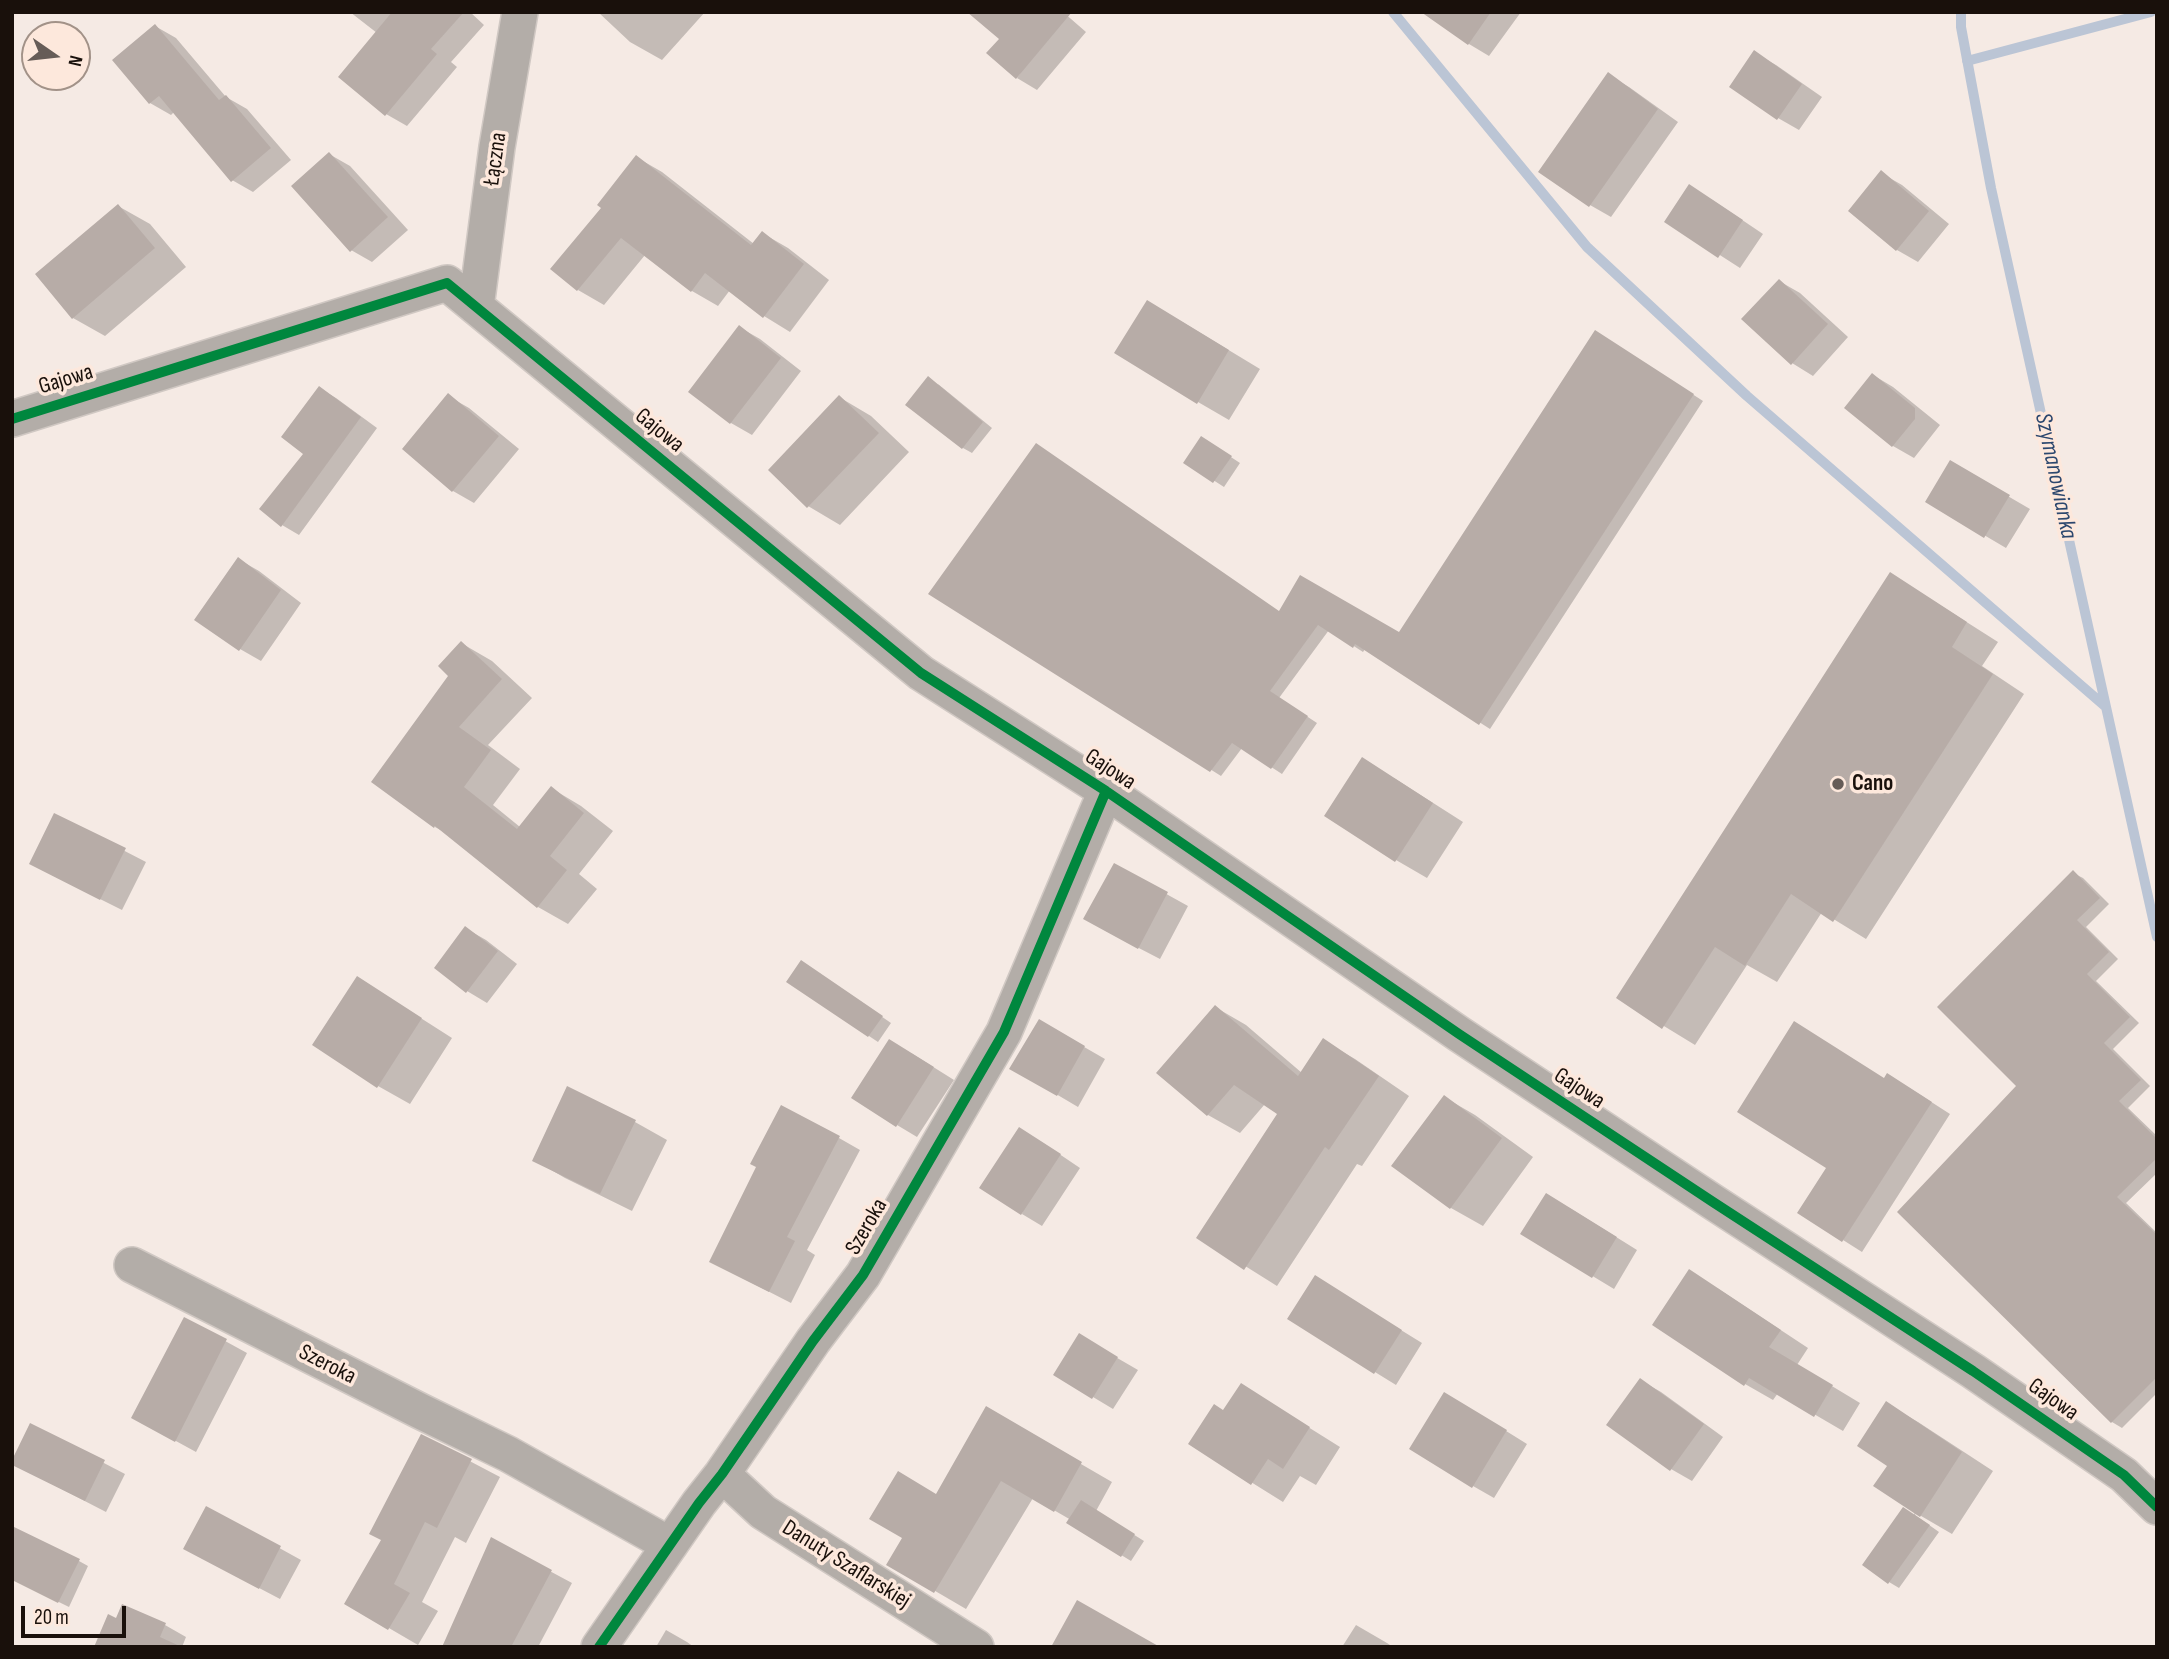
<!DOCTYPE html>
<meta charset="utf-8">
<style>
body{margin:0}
#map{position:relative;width:2169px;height:1659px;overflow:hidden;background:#f5eae4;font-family:"Sofia Sans Condensed",sans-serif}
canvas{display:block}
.frame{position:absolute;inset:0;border:14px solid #19100b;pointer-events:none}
.north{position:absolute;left:21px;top:21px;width:70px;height:70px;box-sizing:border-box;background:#fde8dc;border:2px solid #a29288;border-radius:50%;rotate:104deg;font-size:19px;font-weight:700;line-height:28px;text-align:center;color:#19100b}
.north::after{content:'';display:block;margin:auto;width:24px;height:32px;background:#665c57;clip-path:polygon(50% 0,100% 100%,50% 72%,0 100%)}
.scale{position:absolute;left:21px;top:1606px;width:105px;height:32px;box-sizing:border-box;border:4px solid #19100b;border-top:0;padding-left:9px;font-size:21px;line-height:24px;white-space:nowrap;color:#19100b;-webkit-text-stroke:5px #fde8dc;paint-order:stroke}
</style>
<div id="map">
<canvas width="2169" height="1659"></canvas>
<div class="frame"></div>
<div class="north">N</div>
<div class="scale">20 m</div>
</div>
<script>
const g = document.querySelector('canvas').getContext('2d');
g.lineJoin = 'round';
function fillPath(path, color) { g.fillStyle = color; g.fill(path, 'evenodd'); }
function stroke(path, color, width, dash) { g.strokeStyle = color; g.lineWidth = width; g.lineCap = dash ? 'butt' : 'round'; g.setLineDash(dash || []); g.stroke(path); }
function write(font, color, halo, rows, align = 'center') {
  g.font = font + ' "Sofia Sans Condensed",sans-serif'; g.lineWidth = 7; g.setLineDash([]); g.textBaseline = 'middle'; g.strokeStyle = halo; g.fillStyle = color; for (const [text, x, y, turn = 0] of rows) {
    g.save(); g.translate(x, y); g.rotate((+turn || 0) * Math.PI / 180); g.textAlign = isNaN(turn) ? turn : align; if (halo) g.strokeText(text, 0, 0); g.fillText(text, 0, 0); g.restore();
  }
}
fillPath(new Path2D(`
 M350,12H470L484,25L451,62L457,67L407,126L386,114L377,33Z
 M598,12H705L662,60L630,42Z
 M1063,12L1086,32L1037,90L1017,78Z
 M1424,12H1521L1489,56L1469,44Z
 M155,26L176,38L226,97L247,109L291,160L253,192L232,180L174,112L171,115L150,103Z
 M1755,53L1776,65L1822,97L1799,130L1778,118Z
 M1608,75L1629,87L1678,122L1611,217L1590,205Z
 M329,154L350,166L408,230L372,262L351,250Z
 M636,157L662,172L754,244L762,233L788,248L829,280L790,332L764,316L730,290L718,306L692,291L645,255L604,305L578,290L603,207Z
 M1881,173L1902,185L1949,224L1918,262L1897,250Z
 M1711,199L1763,234L1740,268L1667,221Z
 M118,206L150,224L186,267L105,336L73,318Z
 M1779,281L1800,293L1848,337L1813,376L1792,363Z
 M1179,320L1260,369L1229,420L1198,402Z
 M739,327L760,339L801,371L752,435L731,423L690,391Z
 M1606,338L1703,401L1490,729L1365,649L1363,652L1329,630L1279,698L1317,723L1282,774L1242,748L1221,776L930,593L1280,612L1400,634Z
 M1873,375L1893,387L1940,425L1914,458L1893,446Z
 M938,384L992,428L972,453L963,448Z
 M319,388L336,398L377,428L299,535L282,525L306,453Z
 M448,396L469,408L519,449L474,503L453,491Z
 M839,397L871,416L909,452L840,525L808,506Z
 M1211,444L1240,463L1224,487L1185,462Z
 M1951,463L2030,509L2006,548L1928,502Z
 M238,559L259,571L301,603L261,661L240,649Z
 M1891,574L1998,642L1982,666L2024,694L1866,939L1822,912L1777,982L1747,965L1695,1045L1618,998Z
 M461,643L492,661L532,698L488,745L520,769L493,805L520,827L551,788L581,806L613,831L579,874L597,889L568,924L538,907L448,834L435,827L451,676Z
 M1394,778L1463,822L1427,878L1396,860Z
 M55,815L146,862L122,910L52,875Z
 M1114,865L1188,906L1160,959L1106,931Z
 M2073,873L2083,878L2109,904L2086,927L2118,959L2096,981L2139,1023L2113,1049L2150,1086L2128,1108L2157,1136V1173L2126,1203L2157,1233V1393L2122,1428L2112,1422L1899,1212L2019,1086Z
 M465,928L486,940L517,964L487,1003L467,991Z
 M811,968L891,1023L878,1042L869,1036Z
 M358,978L452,1038L410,1104L378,1086Z
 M1215,1007L1246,1025L1302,1073L1324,1041L1355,1059L1409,1096L1362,1166L1357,1164L1277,1286L1199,1237L1279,1114L1265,1104L1240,1133L1208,1115L1159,1072Z
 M1039,1021L1105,1059L1078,1107L1012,1068Z
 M911,1053L954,1080L917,1137L897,1125Z
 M1908,1087L1950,1114L1862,1252L1843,1240Z
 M568,1089L635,1122L667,1140L632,1211L565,1178L534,1160Z
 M1444,1097L1475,1115L1533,1157L1483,1226L1451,1208L1394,1165Z
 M839,1138L860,1150L807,1250L815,1255L791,1303L711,1262L758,1167Z
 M1040,1141L1080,1168L1042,1226L1022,1214Z
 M1568,1207L1637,1250L1614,1289L1523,1234Z
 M1717,1288L1808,1348L1797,1365L1860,1403L1843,1431L1778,1393L1773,1400L1745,1384Z
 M1336,1290L1422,1343L1396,1385L1289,1319Z
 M185,1319L247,1353L196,1452L154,1429Z
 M1100,1348L1138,1370L1113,1409L1093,1397Z
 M1640,1380L1661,1392L1723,1437L1692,1481L1671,1469L1609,1425Z
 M1241,1385L1340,1447L1316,1485L1300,1476L1283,1502L1190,1444L1224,1412Z
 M1887,1404L1918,1422L1993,1471L1952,1534L1916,1513L1915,1515L1939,1532L1899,1588L1889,1582L1915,1512L1889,1465Z
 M1466,1406L1527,1444L1494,1498L1473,1486Z
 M986,1409L1112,1482L1096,1511L1144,1541L1131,1561L1069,1523L1071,1520L1033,1498L966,1609L889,1564L904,1537L937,1496Z
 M31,1425L125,1474L106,1512L13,1464Z
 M422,1436L500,1477L466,1543L455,1537L422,1602L438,1611L418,1645L346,1603L383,1540Z
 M207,1508L301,1560L280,1599L206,1560Z
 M492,1540L572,1583L538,1647H443Z
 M79,1561L88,1566L69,1607L12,1579Z
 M117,1620L165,1625L186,1637L182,1647H108Z
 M1356,1625L1387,1643L1393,1647H1342Z
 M666,1630L687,1642L694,1647H656Z`), '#0003');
stroke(new Path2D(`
 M1393,12L1587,247L1747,396L2106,707
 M1961,12V27L1991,188L2157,937
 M1967,61L2151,12`), '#bbc5d5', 10);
fillPath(new Path2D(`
 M392,12H464L431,49L437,54L385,116L338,77Z
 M967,12H1072L1016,79L986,53L999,39Z
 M1421,12H1491L1468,45Z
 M155,24L219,100L226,95L271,148L231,182L159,96L149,104L112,60Z
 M1754,50L1802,84L1777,120L1729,87Z
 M1608,72L1658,109L1589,207L1538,172Z
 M329,152L388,217L350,252L291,186Z
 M636,155L751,245L762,231L804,264L763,318L705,273L691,292L621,238L577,291L550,269L601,208L597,205Z
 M1881,170L1929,211L1896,251L1848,211Z
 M1689,184L1743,220L1718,258L1664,222Z
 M118,204L155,248L72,319L35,274Z
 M1779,279L1828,324L1791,365L1741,319Z
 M1147,300L1229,350L1197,404L1114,353Z
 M739,325L781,358L730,424L688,392Z
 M1595,330L1694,394L1479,725L1355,644L1353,648L1318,625L1270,691L1308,716L1271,769L1232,743L1210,772L928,594L1036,443L1279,611L1300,575L1399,632Z
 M1872,373L1915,408V419L1892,447L1844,408Z
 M928,376L983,422L962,449L905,405Z
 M319,386L361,417L281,527L259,509L303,454L281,437Z
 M448,393L499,436L452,492L402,449Z
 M839,395L879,433L807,508L768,470Z
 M1201,436L1232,456L1213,483L1183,463Z
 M1950,460L2010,495L1984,538L1925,502Z
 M238,557L281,590L239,651L194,620Z
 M1890,572L1967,622L1952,647L1993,674L1833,922L1791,894L1745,966L1715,947L1662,1029L1616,998Z
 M461,641L502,679L459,727L491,750L464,787L517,829L551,786L584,813L550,856L567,870L537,908L435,826L434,828L371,782L448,676L438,666Z
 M1362,757L1433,803L1395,862L1324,816Z
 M54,813L126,848L100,900L29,864Z
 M1114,863L1168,892L1138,949L1083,919Z
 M2073,870L2100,898L2077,920L2109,952L2087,974L2130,1017L2104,1043L2141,1080L2119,1101L2157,1139V1158L2117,1197L2157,1235V1377L2111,1423L1897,1212L2016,1086L1937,1007Z
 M465,926L498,951L466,993L434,968Z
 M801,960L883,1016L868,1037L786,982Z
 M357,976L422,1018L377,1088L312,1045Z
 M1215,1005L1298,1076L1323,1038L1379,1076L1329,1150L1325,1147L1244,1270L1196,1238L1277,1114L1234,1085L1207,1116L1156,1073Z
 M1039,1019L1085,1046L1057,1096L1009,1069Z
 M1794,1021L1884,1078L1887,1073L1932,1102L1842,1242L1797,1213L1826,1168L1737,1112Z
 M889,1039L934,1067L896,1127L851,1098Z
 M567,1086L636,1120L600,1194L532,1161Z
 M1444,1095L1502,1138L1450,1209L1391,1166Z
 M781,1105L840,1136L787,1237L795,1241L769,1292L709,1262L756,1167L750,1164Z
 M1019,1127L1061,1154L1021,1215L979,1188Z
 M1546,1193L1617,1237L1592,1278L1520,1234Z
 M1689,1269L1781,1330L1769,1347L1833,1385L1814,1417L1749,1378L1744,1386L1652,1325Z
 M1315,1275L1402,1330L1374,1374L1287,1319Z
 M184,1317L227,1339L175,1442L131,1418Z
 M1079,1333L1118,1357L1092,1399L1053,1375Z
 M1640,1378L1704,1424L1670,1471L1606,1425Z
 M1241,1383L1310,1427L1283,1469L1268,1459L1251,1485L1188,1444L1214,1404L1223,1410Z
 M1444,1392L1507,1430L1472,1488L1409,1449Z
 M1886,1401L1962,1452L1920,1517L1873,1486L1887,1466L1857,1446Z
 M986,1406L1082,1462L1054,1512L1001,1481L934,1593L886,1565L902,1538L869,1519L898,1471L936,1494Z
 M30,1423L105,1460L85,1501L12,1465V1460Z
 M421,1434L472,1459L437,1528L425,1522L394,1584L410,1593L388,1630L344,1604L381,1540L369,1534Z
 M1081,1500L1135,1534L1121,1557L1066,1523Z
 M206,1506L281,1546L259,1589L183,1549Z
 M1903,1507L1930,1525L1888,1584L1862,1565Z
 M12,1526L80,1559L58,1603L12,1580Z
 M491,1537L552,1570L511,1647H442Z
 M1077,1600L1160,1647H1051Z
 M122,1604L166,1623L160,1637L182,1647H94L108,1614L116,1618Z`), '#b7aca7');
const minor = new Path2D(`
 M476,307L497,147L520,12
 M12,419L447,283L921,673L1106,791L1459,1034L1713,1202L1973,1371L2124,1475L2157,1507
 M132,1265L420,1411L508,1454L670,1545
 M722,1474L763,1512L976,1647
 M599,1647L699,1503L722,1474L813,1341L863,1275L1004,1032L1106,791`);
stroke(minor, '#d0c8c3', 38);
stroke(minor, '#b3ada8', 35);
stroke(new Path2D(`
 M12,419L447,283L921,673L1106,791L1459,1034L1713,1202L1973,1371L2124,1475L2157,1507
 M599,1647L699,1503L722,1474L813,1341L863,1275L1004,1032L1106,791`), '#00873e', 10);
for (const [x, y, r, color] of [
 [1838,784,7,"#665c57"]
]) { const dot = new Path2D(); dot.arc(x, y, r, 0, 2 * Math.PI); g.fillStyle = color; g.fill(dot); stroke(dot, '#fde8dc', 2.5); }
write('23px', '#19100b', '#fde8dc', [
 ["Łączna",496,159,-82],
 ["Gajowa",66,380,-17],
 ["Gajowa",659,431,39],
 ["Gajowa",1110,770,33],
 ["Gajowa",1579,1089,33],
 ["Szeroka",867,1227,-60],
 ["Szeroka",327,1365,27],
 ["Gajowa",2053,1400,35],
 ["Danuty Szaflarskiej",846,1565,32]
]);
write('bold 23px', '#19100b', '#fde8dc', [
 ["Cano",1852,784]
], 'left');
write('italic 24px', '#2c476e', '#fde8dc', [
 ["Szymanowianka",2055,476,78]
]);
</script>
